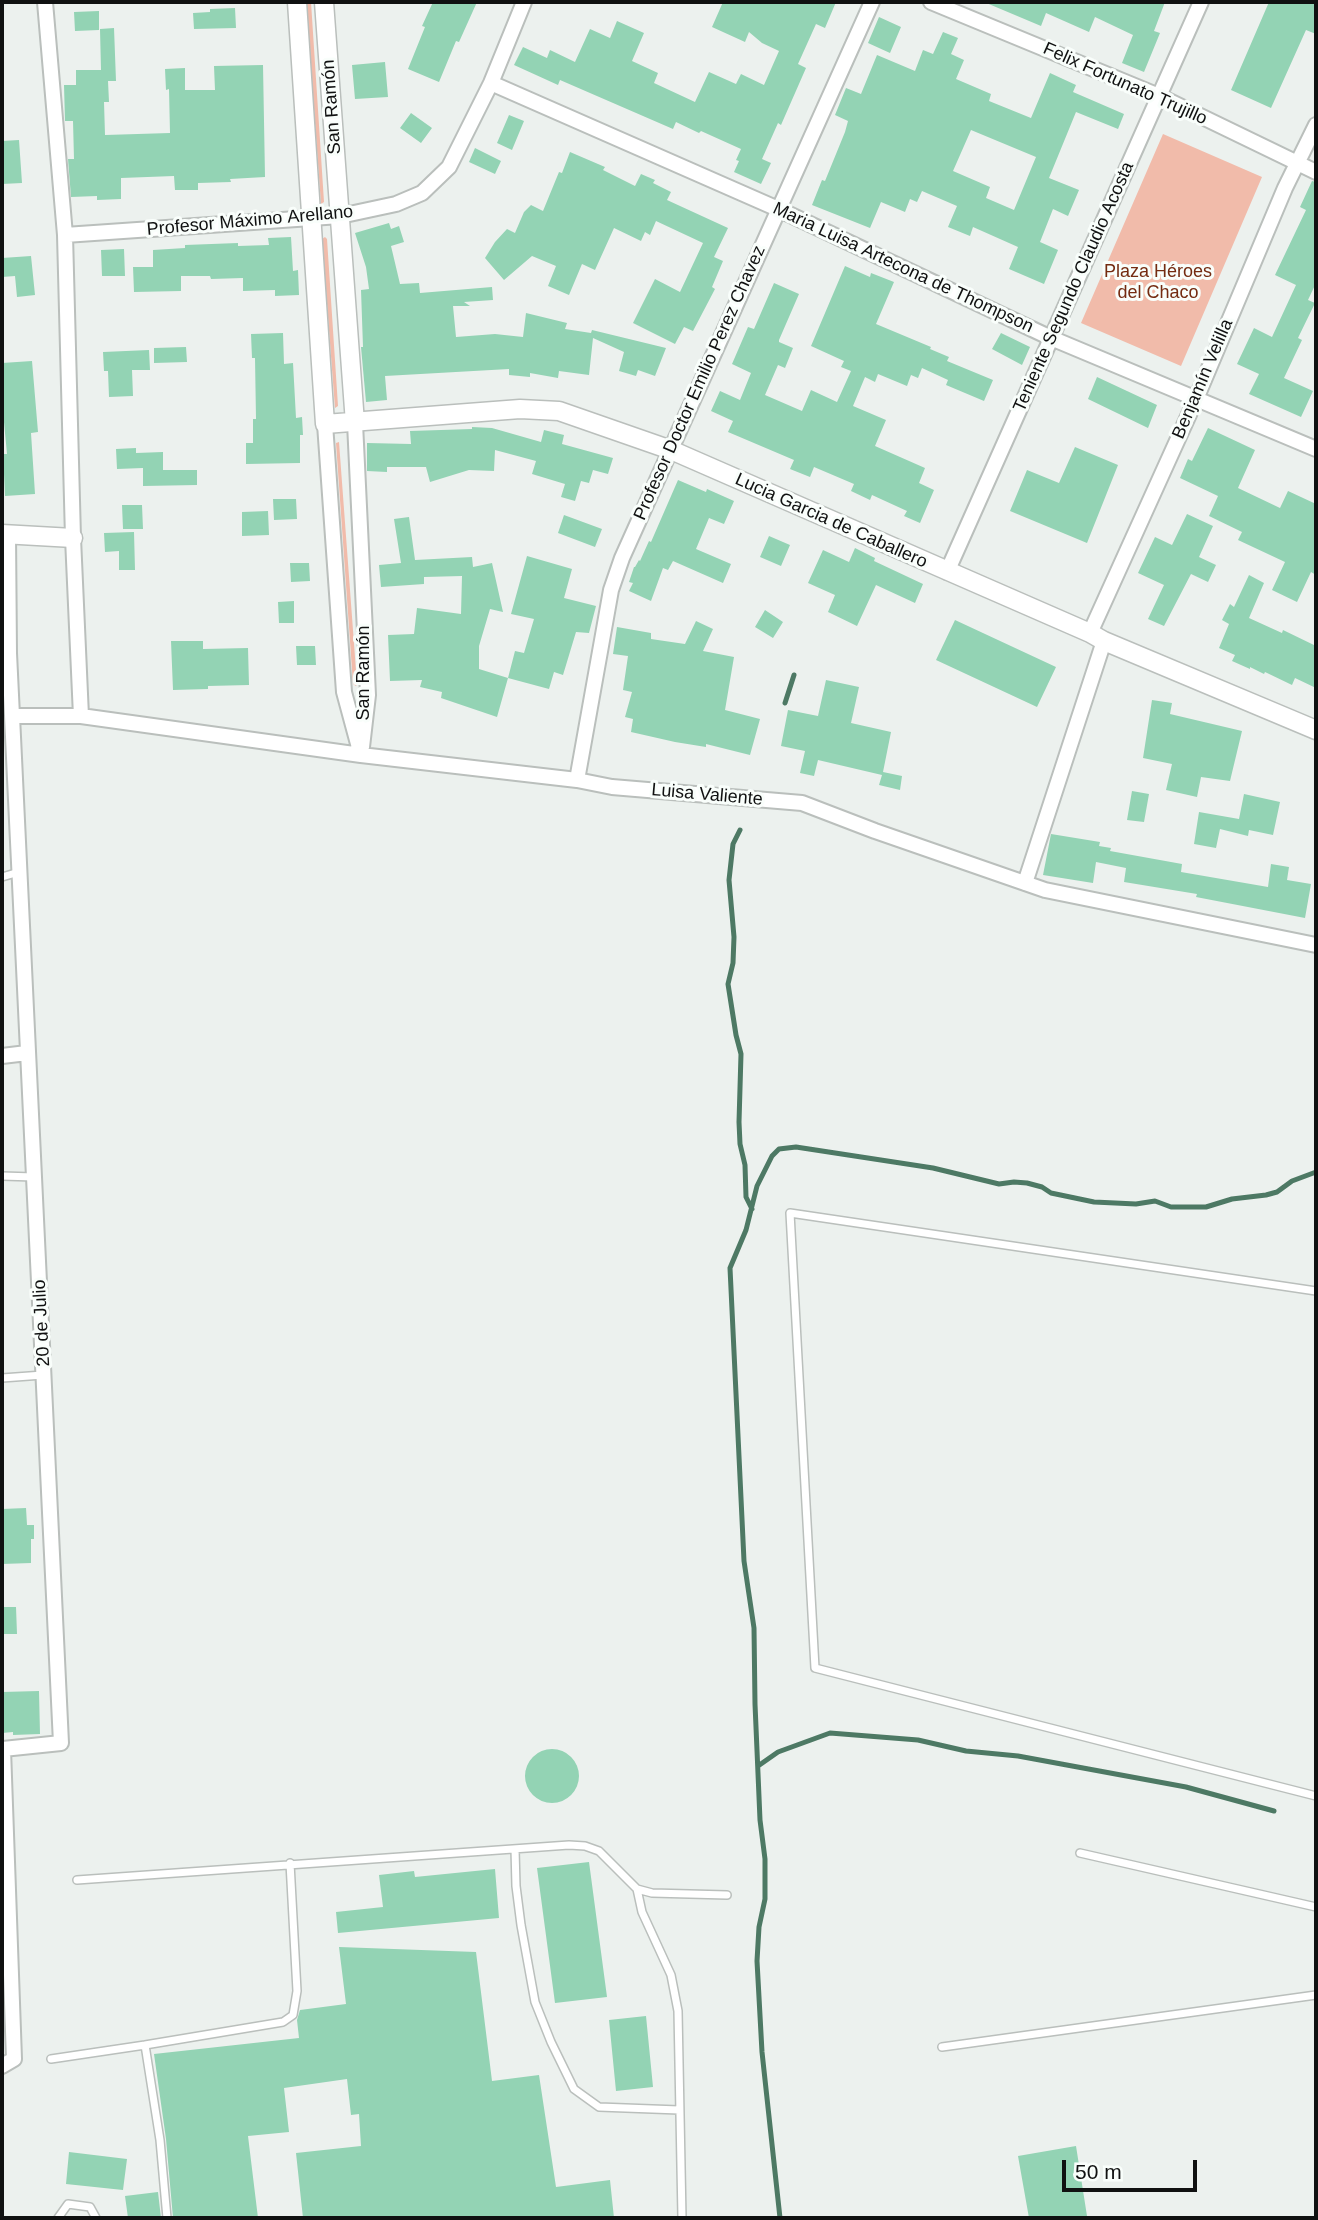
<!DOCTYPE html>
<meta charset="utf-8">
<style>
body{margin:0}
#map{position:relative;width:1318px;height:2220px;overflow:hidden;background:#ecf1ee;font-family:Helvetica,sans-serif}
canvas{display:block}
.frame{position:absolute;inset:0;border:4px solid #101111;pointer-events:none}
.scale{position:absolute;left:1062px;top:2160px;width:135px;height:32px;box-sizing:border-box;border:4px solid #101111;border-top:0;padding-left:9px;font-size:21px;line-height:24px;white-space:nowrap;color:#101111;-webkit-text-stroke:5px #f9fefb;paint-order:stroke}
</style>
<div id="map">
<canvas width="1318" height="2220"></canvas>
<div class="frame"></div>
<div class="scale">50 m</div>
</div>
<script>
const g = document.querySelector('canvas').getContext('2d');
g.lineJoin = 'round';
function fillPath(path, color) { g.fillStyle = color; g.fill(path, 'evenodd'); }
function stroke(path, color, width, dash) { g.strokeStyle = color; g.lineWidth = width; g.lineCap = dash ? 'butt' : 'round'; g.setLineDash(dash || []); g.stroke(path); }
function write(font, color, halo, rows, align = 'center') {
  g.font = font + ' Helvetica,sans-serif'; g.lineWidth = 6; g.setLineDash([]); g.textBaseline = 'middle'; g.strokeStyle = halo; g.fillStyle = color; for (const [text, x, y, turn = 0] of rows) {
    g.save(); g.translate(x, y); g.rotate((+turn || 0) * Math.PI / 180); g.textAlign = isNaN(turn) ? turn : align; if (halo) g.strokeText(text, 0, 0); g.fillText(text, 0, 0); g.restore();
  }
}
fillPath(new Path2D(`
 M306,2H311L324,202L321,204Z
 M1163,134L1262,177L1181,366L1081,323Z
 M325,237L327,239L338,406L335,408L322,239Z
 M339,442L357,684L356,686L353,684L336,443Z`), '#f1bbaa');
stroke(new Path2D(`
 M785,703L794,675
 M740,830L733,844L729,880L734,937L733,963L728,984L736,1035L741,1054L739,1122L740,1144L745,1165L746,1197L752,1209
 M758,1766L778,1752L830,1733L918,1740L966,1751L1018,1756L1186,1787L1274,1811
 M780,2218L762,2052L757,1961L759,1927L765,1899V1859L760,1820L755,1704L754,1628L744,1561L730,1268L746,1230L757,1186L772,1156L779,1149L796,1147L933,1168L999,1184L1014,1182L1027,1183L1042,1187L1051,1193L1094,1202L1136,1204L1155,1201L1171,1207H1206L1232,1199L1266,1195L1277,1192L1292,1181L1316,1172`), '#4d7964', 5);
fillPath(new Path2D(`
 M433,2H477L459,42L456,41L439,82L408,69L425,27L422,26Z
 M723,2H836L825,28L816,24L798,64L806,68L781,125L778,123L762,159L771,163L761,184L734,172L739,161L736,160L741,149L701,131L699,133L676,122L673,129L560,80L558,85L514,65L523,47L547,58L550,50L575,62L590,29L610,38L617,21L644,33L632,61L658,73L654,83L695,102L709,72L736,84L741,74L764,85L779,51L762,43L749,32L745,42L712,27Z
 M984,2H1165L1154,31L1160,33L1144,72L1122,63L1133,35L1095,17L1089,32L1046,13L1041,26Z
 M1269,2H1316V34L1306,30L1271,108L1231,90Z
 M235,8L236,28L194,29L193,13L210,12V9Z
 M99,11V30L75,31L74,12Z
 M879,17L901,27L890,53L868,43Z
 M114,28L116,81H108L109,102H104L105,135L170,133L169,89L166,90L165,69L185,68V90H215L214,66L263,65L265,177L230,179L231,182L198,183V190H175L174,176L121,178V199L97,200V196L71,197L68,159H74L73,121H65L64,85H76V70H101L100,29Z
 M943,32L958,38L951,54L964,60L956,79L991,94L989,101L1031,118L1050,73L1076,85L1073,92L1124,114L1118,129L1076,112L1049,178L1079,190L1068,216L1053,209L1040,242L1058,250L1044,284L1009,269L1018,247L973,227L970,236L948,227L957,206L922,191L917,202L910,199L905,212L881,202L870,228L812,205L822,180L825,181L845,132L848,121L835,115L846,88L861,94L877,55L915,71L923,50L933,54ZM971,130L1036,157L1014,210L986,198L990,187L953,171Z
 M385,62L388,97L355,99L352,65Z
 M411,113L432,128L421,143L400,128Z
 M509,115L524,121L512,150L497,143Z
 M19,140L22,183L2,184V141Z
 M475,148L501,161L495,174L469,162Z
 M570,152L605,167L603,170L635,186L641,174L655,180L653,183L671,192L667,200L728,228L714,257L723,261L712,287L715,289L693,331L684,327L675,344L633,323L655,279L680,292L703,243L656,221L650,235L645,232L641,241L614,228L595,270L582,264L569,295L548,286L556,266L532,256L504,280L485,258L495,242L507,229L515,233L524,212L531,205L543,211L559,172L562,173Z
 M1312,181L1316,182V283L1308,300L1315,303L1298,338L1302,340L1284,378L1313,391L1301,417L1249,394L1259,374L1237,364L1254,328L1272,337L1296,285L1275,275L1306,210L1300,207Z
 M389,223L391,229L399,226L404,242L391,246L400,284L419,283L420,293L492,287L493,300L464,302L470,306H453L456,337L495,334L523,337L526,313L567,323L565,329L591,333L592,330L666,348L655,376L638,370L636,376L619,371L624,352L593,338L589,375L559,371L558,378L530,373V377L509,375V369L385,376L387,400L366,402L361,347H363L361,290L369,289L366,267L355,233Z
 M291,237L293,271L298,270L299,295L275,296V290L243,291V278L211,279L210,276H181V291L134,292L133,267H153V250L185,248V245L238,243V246L269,245L268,238Z
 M124,249L125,276H102L101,250Z
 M31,256L35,295L17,297L15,276L2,277V258Z
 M845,266L870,277L871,273L894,282L876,324L931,347L930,349L949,357L947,361L993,380L984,401L946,385L948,380L922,368L918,378L911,375L907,386L878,374L875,382L865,377L853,406L886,420L875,446L925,468L919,483L934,490L920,523L904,516L907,511L872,495L870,500L851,491L854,484L814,467L810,477L790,469L794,460L728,432L733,421L711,411L720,391L740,400L751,373L732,364L748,327L754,329L774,283L799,294L779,340V342L793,348L785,368L778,365L765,395L802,411L811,390L837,402L851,371L841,367L844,361L811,346Z
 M283,333L284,364L293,363L296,418L302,417L303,435H300V463L246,464V443H253V419H256L255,358H252L251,334Z
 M1001,333L1030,347L1022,365L992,349Z
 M186,347L187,362L154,363V348Z
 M149,350L150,370H132L133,396L109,397L108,371H104L103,352Z
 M32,361L38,432L31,433L35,494L5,496L4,474H2V454H7L2,401V363Z
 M1097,377L1157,405L1148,428L1088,399Z
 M472,427L492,428L541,442L544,430L564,435L562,444L613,458L608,474L593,470L589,483L581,481L575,501L561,497L565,484L532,474L536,461L495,450L494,471L469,470L430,482L426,467H387V472L367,471V443L411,444L410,431L472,429Z
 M1208,428L1255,450L1238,488L1280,508L1288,491L1316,504V575L1311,572L1297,602L1272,590L1285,562L1238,540L1242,532L1209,516L1218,496L1180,478L1188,459L1192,461Z
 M1075,447L1118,465L1087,543L1010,511L1027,470L1059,483Z
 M136,448V453L163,452V470H197V485L143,486V468L117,469L116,449Z
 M678,480L706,492L707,489L734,501L724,524L709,518L696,549L731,564L723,583L673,561L668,570L663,568L651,601L629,591L633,583L629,582L634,567H635L639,560L640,561L649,541L651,542Z
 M273,499H296L297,519L274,520Z
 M122,505H142L143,529H123Z
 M268,511L269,535L242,536V512Z
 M1187,514L1213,526L1199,557L1216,565L1208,582L1191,574L1164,626L1148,619L1164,585L1138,573L1155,537L1172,545Z
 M564,515L602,529L595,547L558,533Z
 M409,517L415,560L472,557L473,567L492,563L503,612L490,609L479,646V669L508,678L497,717L441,698L442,692L420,687L422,680L390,681L388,635L414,634L417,608L461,614L462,576L424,577V584L381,587L379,565L401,563L394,519Z
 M134,532L135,570H119V551L105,552L104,533Z
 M769,536L790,545L781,566L760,557Z
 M855,548L875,558L874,561L923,584L915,603L876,585L857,626L828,612L835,595L808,583L823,550L849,562Z
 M527,556L572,569L564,598L596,606L589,633L576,632L563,675L554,672L549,689L508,678L515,651L524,653L534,619L511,614Z
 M290,563H309L310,581L291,582Z
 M1249,575L1264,583L1249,618L1282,633L1283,630L1316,646V688L1295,678L1292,685L1265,672L1264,674L1250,667V669L1232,661L1235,655L1219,648L1229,624L1222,620L1230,604L1234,607Z
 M294,601V623H279L278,602Z
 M765,610L783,622L773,638L755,627Z
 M955,620L1056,667L1037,707L936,660Z
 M696,621L713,629L703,651L734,657L725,710L760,719L750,755L706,744V747L675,742L631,732L633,719L625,717L632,692L623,690L628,656L613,654L617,627L651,633V639L685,644Z
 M171,641H203V649L248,648L249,685L208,686V689L173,690Z
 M296,646H315L316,665H297Z
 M826,680L859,687L851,723L891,732L883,772L902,776L900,790L879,785L882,775L818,760L814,776L800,773L805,751L781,746L788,710L818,716Z
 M1152,700L1172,703L1170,714L1242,731L1230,781L1201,777L1197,797L1166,790L1172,764L1143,758Z
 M1132,791L1149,794L1144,822L1127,820Z
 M1244,794L1280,802L1273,835L1249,830L1248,836L1220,829L1216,848L1194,844L1199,812L1239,819Z
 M1051,834L1100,842L1099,846L1111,848L1110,851L1182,864L1181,872L1268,887L1271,864L1289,867L1287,880L1311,884L1305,918L1196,897L1197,894L1124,882L1126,868L1096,862L1093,883L1043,875Z
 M26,1508L27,1525H34V1539H31V1563L2,1564V1509Z
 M2,1607H16L17,1634H2Z
 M39,1691L40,1734L13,1735V1732L2,1733V1692Z
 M525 1776a27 27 0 1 1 54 0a27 27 0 1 1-54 0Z
 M589,1862L607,1997L555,2003L537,1868Z
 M495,1869L499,1918L338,1933L336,1912L383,1907L379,1875L414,1871L415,1877Z
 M339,1947L476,1952L492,2081L539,2075L556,2187L610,2180L614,2218H303L296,2153L361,2146L359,2114L351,2115L347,2079L284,2088L289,2132L248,2136L258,2218H173L166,2139L154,2054L299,2038L297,2020L300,2010L346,2004Z
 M646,2016L653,2087L616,2091L609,2020Z
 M1076,2146L1087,2216L1073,2218H1029L1018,2156Z
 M69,2152L127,2159L123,2190L66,2184Z
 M158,2192L161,2218H128L125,2196Z`), '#93d3b4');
const service = new Path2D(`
 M2,877L19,872
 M2,1176L34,1177
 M1316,1291L790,1213L815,1668L1316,1796
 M2,1378L43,1375
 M515,1849L516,1886L521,1925L535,2002L551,2042L574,2089L599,2107L679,2110
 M1080,1853L1316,1907
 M77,1880L569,1845L585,1846L599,1851L637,1889L652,1893L727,1895
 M637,1889L642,1912L671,1975L678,2011L682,2218
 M145,2045L283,2022L293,2015L297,1991L290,1863
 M942,2047L1316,1995
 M51,2059L145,2045L160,2140L167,2218
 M58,2218L68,2204L90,2207L96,2218`);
const minor = new Path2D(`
 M45,2L65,235L73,538L81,716
 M931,2L1159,96L1316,172
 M491,83L778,209L1051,338L1316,449
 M65,235L340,216L396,204L422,193L449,167L491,83L524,2
 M355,423L368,695L362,747
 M325,424L344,692L361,755
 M947,572L1201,2
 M1090,633L1196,399L1285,188L1316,125
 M12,716H81L361,755L577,780L612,787L802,803L875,831L1045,890L1316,945
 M577,780L611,590L622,558L872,2
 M1025,883L1104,641
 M2,1056L27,1053
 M2,2066L14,2059L3,1749L61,1743L9,653L8,534`);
const tertiary = new Path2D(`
 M297,2L325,424L520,409L559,411L671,450L1090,633L1104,641L1316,730
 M324,2L355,423
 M2,534L73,538`);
stroke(service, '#babfbc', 10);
stroke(minor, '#babfbc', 18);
stroke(tertiary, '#babfbc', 21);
stroke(service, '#fff', 7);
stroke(minor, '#fff', 14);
stroke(tertiary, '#fff', 18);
write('18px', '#101111', '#f9fefb', [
 ["Felix Fortunato Trujillo",1125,84,24],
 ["San Ramón",332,107,-94],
 ["Profesor Máximo Arellano",250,221,-5],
 ["Maria Luisa Artecona de Thompson",903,268,25],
 ["Teniente Segundo Claudio Acosta",1074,287,-66],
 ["Benjamín Velilla",1203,379,-67],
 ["Profesor Doctor Emilio Perez Chavez",700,383,-66],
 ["Lucia Garcia de Caballero",831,521,24],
 ["San Ramón",364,673,-90],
 ["Luisa Valiente",707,795,5],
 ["20 de Julio",42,1323,-93]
]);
write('18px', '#742b11', '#f9fefb', [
 ["Plaza Héroes",1158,272],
 ["del Chaco",1158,293]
]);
</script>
